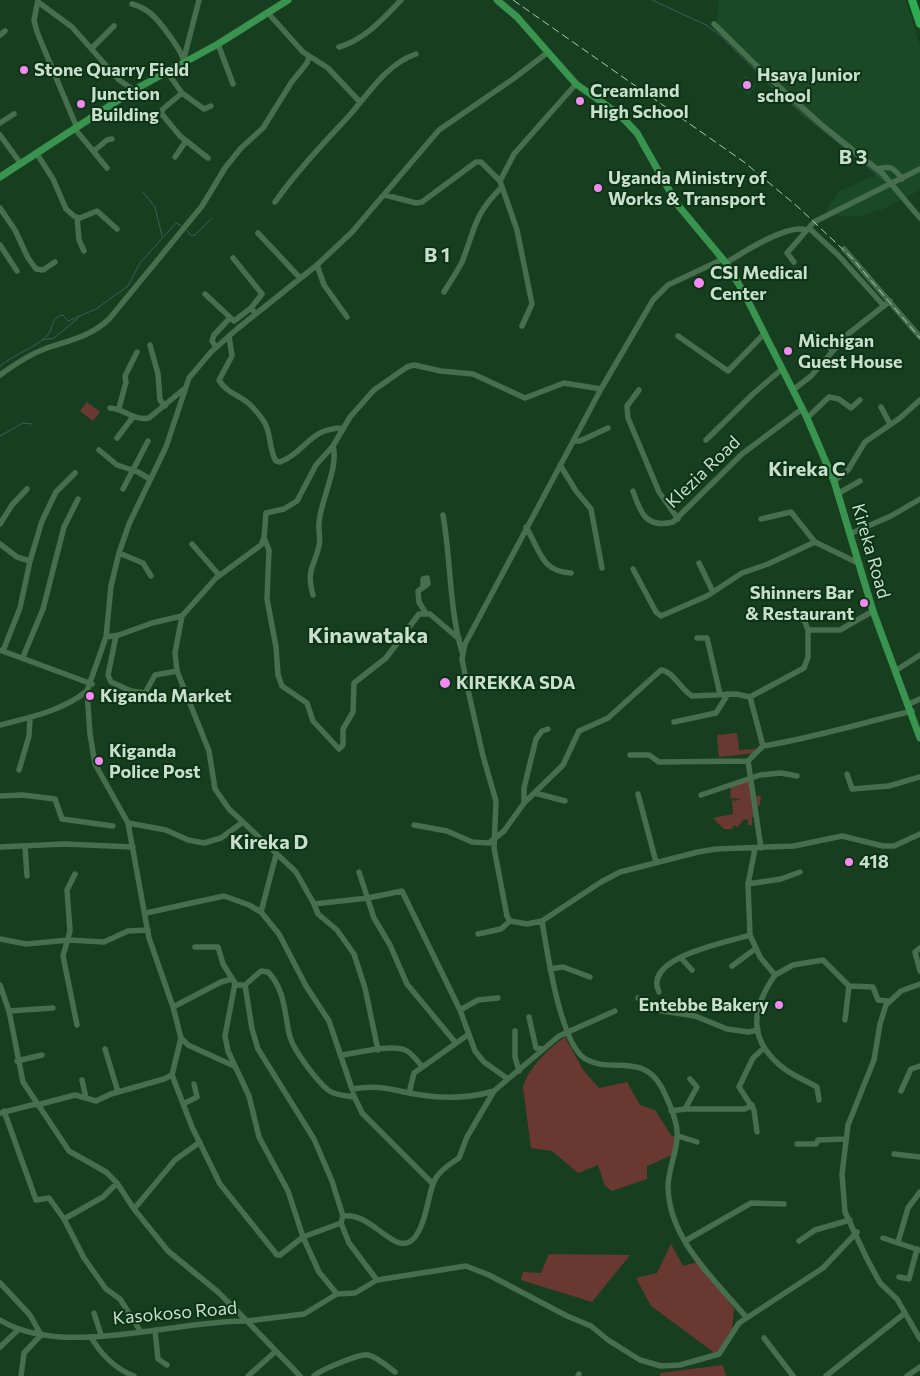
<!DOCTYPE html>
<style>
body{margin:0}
canvas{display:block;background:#163e1f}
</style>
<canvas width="920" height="1376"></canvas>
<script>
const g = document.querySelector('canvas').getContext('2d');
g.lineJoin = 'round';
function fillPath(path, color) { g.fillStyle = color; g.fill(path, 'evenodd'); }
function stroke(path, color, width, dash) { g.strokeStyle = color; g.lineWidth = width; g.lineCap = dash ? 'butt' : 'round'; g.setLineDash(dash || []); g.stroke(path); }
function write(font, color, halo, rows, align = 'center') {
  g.font = font + ' Commissioner,sans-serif'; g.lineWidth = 4; g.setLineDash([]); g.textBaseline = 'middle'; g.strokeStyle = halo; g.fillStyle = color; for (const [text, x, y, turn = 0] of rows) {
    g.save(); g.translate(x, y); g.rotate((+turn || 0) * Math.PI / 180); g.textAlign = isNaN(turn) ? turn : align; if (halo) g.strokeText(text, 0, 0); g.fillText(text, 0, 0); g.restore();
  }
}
fillPath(new Path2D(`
 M719,0H906L920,47V189L918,191L886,208L859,216H840L826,211L839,191L878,174L802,116L737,45L716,29Z
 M747,75L756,87L747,95L737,84Z`), '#1b4925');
fillPath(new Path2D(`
 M87,402L100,412L93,421L80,411Z
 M737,733L739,750L756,749V753L719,757L717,735Z
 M748,780L753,797L761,795L760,805L751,811H758V817H752V825H748V820L744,819L738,827L734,825L732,829H724L713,818L733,814L732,799L735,801L740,799L730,798L731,786Z
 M565,1037L583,1070L599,1088L627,1082L640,1105L655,1110L671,1135L675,1137L672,1155L647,1166V1179L612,1191L605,1186L598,1165L578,1173L552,1151L531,1148L523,1088C527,1069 549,1048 565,1037Z
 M671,1244L683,1266L699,1262L734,1309L732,1329L716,1354L651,1306L636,1278L657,1273Z
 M549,1254L630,1255L592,1302L521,1280L523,1272L541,1273Z
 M723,1365L726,1376H660V1373Z`), '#693831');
stroke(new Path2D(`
 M652,0L706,25L721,36L773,88L885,181
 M143,192L155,207L162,236
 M187,230L191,236L195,235L211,219
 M43,340L54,338L78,318
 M0,366C15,354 33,349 47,336C54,329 50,317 63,315L68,321L96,309L128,286L140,263L176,223L182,226
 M0,436L23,423L32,424`), '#3d5d5a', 1);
stroke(new Path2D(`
 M38,0L34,20L37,32L75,123L79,126
 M38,2L72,27L119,80L134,90
 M132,4C139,6 145,9 150,13C159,20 184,53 184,63
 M268,13L303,52L328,68L360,102
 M714,24L766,75L824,127L883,174L920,218
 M0,35L5,31
 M218,44L233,84
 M339,47C365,39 382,20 401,0
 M92,48L114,26
 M184,58L199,0
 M167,72L182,93L163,109L161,113L180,136L208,158
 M182,93L204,109L211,106
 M0,123L14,114
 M75,129L107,168
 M0,135L21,164
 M94,151L107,140L112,139
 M37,154L53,179L66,209L74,216L80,218L97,211L117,229
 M175,157L186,141
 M877,169C891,165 894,168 902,179
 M500,181L514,154L576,84
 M385,195L416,203L422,202L476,162H481L500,181L517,230L532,304L522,326
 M275,202C297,171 322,145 348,117C368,95 386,64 416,54
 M0,208L15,230L28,258L36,269L43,270L55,262
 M77,217L79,240L84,251
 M809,228L839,256L884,306
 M258,233L300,278
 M0,245L17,271
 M844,249L920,337
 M233,258L262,294L251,308L255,313
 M723,259L668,285L653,300L601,389L465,644L462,659L468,690L483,756L496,801L494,848L507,916L510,921L527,924L542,921L601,882L620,872L698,852L716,849L794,846L842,836L883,846H894L920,834
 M794,262L787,253L814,222L920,169
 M726,263C742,253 788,223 806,230
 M317,265L324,285L347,317
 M444,292C450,282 457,272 462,262C475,229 474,214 502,187
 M205,294L234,321L251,308
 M813,334L833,350
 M229,336L232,356L219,380C226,392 236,394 247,402C253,407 258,413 263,420C272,432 268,448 276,461L280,462C306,452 309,428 343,428
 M678,336L728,371L764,334
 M150,345L158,374L160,400L165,406
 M216,347L212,341L214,335L230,318
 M0,375C15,364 30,354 47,348C71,340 92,336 110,318L202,206L225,168L241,148L263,128L291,83L307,63L309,57
 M639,390L627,406L628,418L659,492L678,519
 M793,390L811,376L848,334L890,301
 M881,407L890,424
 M110,408C125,409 134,421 149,418L184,389
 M119,408L126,382L125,376L137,352
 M807,418L829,397L839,399L851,408L860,400
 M117,438L133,417
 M706,440L754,393L782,369
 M574,441H580L608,428
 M99,450L117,465L138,472L150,479
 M560,465L576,491L591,509L602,568
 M834,481L848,470L865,442L900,418L920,400
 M123,489L148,441
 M633,491C640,512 646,529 673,522L742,454L802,409
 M839,493L860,481
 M443,515C451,560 449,608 462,652
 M761,519L791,512L815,542
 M0,524L12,505L27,489
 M526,527C540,550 541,572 571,573
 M852,533L891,516L920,499
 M264,538L269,550L267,599L276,647L278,675L282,686L307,703L313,721L339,749L343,745V729L353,712L354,683L386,658L419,614H430L459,639
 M0,544L17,557L30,561
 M192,544L219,575
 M119,553L143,563L151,576
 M699,563L713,592
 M633,569L656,612L661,616L707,596L742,573L768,564L815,542L860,564
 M423,586V579L427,578L428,584L418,591L419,602L425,612
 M313,595C306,569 314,568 319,546C321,538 318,530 319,522C321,500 339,466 333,446
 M873,611L840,630H808V657L804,668L750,697L763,746C813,738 862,723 912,711
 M774,612L802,619L805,622L808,630
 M182,616L175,653L177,671L209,751L215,789L229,809L243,822
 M116,636L108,675L111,682L131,691L145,693L155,675L177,671
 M106,637L111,586L119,553L129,524L166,447L189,378L211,352L237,329L317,265L352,232L439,130L513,79L547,53
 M697,638H707L720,694
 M0,650L92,684
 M3,651L20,608L30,561L42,521L56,492L75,473
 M23,657L43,609L64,527L78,499
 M895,671L920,655
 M87,691L90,734L95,764L128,823L149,938L173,1007L181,1038L188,1045L234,1066
 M909,704L920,699
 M674,722L716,713L728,694
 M0,725C31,717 62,711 87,691L106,637L119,635L152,623L182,616L216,578L261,545L264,538L266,513L284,509L297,501L316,465L333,446L350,417L374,390L407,367L414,365L441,371L473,374L525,398L564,383L601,389
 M630,755H649L659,762L748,761
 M19,770L29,736L30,718
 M847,774L852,789L889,786L920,777
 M535,793L565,801
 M638,794L656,862
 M701,795L760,775L781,773L797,776
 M0,796L23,795L55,799L62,819L113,826
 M524,803V788L536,739L542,731L548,729
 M128,823L166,830L188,840L204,843L221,838L243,822L296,872L314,904L368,898L402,891L460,1010L475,1051L484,1062L508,1079L559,1036L615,1011
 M414,825L447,831L472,842L489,843L504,831L524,803L563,765L579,731L608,718L661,670C673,671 681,690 692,696L736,694L750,697
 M25,846L27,876
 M0,847L64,844L133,847
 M761,848L748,761L763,746
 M359,872L374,918L390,945L407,984L455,1042
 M75,874L67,890L70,931L63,956L77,1025
 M748,884L781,879L800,872
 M314,904L318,914L337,930L354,954L365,988L378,1050
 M261,912L276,855
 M146,913L224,896L249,905L261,912L279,934L306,986L329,1021L352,1089C380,1084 395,1091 421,1095C446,1099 470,1098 494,1091
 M542,921C547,951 560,1041 584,1058C610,1075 642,1051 662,1088C669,1102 679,1123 677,1138C676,1155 668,1170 668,1187C669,1240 715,1280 747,1318
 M478,934L501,929L510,921
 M750,935L760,957L775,975C750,1011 748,1042 786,1070C796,1077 807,1081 817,1087L819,1100
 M0,939L26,944L69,940L104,942L128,931L148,930
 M195,947H218L223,964L235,983L225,1036L228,1051L249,1096L259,1137L288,1191L303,1237L319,1272L337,1294
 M920,948L915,952L920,971
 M681,958L692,970
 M732,966L755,949
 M550,969L563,967L590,977
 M775,975L793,965L823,960L849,986
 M920,984L901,991L886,1005L880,1024L874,1060L848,1125L842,1174L845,1212L866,1257L880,1283L897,1299L920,1339
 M0,985L9,1011L23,1082L69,1151L106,1172L117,1183L134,1209L168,1251L218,1292L247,1321L304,1314L337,1294L355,1293L377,1280L466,1266L489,1275L567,1316L591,1326L608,1340L640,1360L661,1366L680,1365L719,1354L739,1323L823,1268L857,1232
 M235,985H245L261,971L268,972C286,991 284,1014 290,1037C294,1051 317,1081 328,1090C335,1096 346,1095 354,1097
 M245,985L252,1029L258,1049L314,1139L332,1181L343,1216L341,1223L349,1243L377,1280
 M659,992C642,957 729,942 750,935L748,884L755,849
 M638,998L656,1010L695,1016L727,1029L748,1032L758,1030
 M173,1007L221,982L232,979
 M460,1010L478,1000L498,998
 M9,1011L53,1008
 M529,1017L536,1048L542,1049
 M845,1020L849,986L873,987L878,1000L888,1001
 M515,1031V1057L519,1071
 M105,1049L118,1092
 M342,1055C357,1053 390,1044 405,1050C411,1052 417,1061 422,1066
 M17,1061L42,1055
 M172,1075L192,1127L220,1184L277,1255H280L303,1237L341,1223
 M82,1080L86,1098
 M901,1091L911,1069L920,1066
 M409,1093L414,1073L469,1034
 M353,1094L362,1113L432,1183
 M183,1104L197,1097L194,1084
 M37,1105L75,1095L96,1101L111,1094L164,1079L172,1075L181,1038
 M685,1109L697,1087L690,1079
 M4,1111L36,1200L49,1198L64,1219L103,1197L117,1183
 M671,1111L685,1109H745L752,1105
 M0,1113L36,1104
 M757,1132L754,1110L739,1087L753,1058L764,1048
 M678,1136L697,1142
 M797,1144H816L818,1140L845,1139
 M894,1154L920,1157
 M134,1209L175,1160L200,1142
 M343,1216C377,1210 405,1279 424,1218C434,1185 427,1178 459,1158L467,1137L494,1091L508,1079
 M64,1219L84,1258L106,1289L120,1299L141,1332
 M883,1238L919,1250
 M685,1241L751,1203L784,1204
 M799,1241L815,1230L850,1220
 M898,1242L908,1208L920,1192
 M899,1277L909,1279L917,1249
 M0,1283L30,1315L41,1335L24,1353L21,1376
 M94,1313L101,1335
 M0,1320C64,1359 174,1320 247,1321L300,1376
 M155,1330L158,1359L167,1365
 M91,1337C100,1353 115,1369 134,1376
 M764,1338L793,1376
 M0,1347L18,1330
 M248,1376L276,1351
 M314,1376C320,1370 361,1353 368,1355C377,1357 387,1366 395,1372
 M578,1376L579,1374
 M826,1376L905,1313
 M907,1376L920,1367`), '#476f4d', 5.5);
stroke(new Path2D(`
 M497,0L517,17L576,84L620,115L637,133L677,204L726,263L744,293L807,418L834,481L873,611L920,738
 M0,177L134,90L218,44L288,0`), '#39944f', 7);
stroke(new Path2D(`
 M912,0L920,24`), '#2fac51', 8);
stroke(new Path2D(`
 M513,0L744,162L798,207L852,258L920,338`), '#aec7b1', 1, [8, 4]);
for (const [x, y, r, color] of [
 [24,70,5,"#f489f1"],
 [747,85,5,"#f489f1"],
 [580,101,5,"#f489f1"],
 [81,104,5,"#f489f1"],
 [598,188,5,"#f489f1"],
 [699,283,6,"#f489f1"],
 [788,351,5,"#f489f1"],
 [864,603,5,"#f489f1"],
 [445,683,6,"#f489f1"],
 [90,696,5,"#f489f1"],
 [99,761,5,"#f489f1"],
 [849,862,5,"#f489f1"],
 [779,1005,5,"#f489f1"]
]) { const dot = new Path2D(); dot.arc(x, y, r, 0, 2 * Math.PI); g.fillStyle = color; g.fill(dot); stroke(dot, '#0b3315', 2); }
write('bold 18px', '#c9dfcb', '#0b3315', [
 ["Stone Quarry Field",34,70],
 ["Hsaya Junior",757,75],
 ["school",757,96],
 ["Creamland",590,91],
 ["High School",590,112],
 ["Junction",91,94],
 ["Building",91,115],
 ["Uganda Ministry of",608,178],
 ["Works & Transport",608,199],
 ["CSI Medical",710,273],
 ["Center",710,294],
 ["Michigan",798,341],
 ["Guest House",798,362],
 ["Shinners Bar",854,593,"right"],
 ["& Restaurant",854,614,"right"],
 ["KIREKKA SDA",456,683],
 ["Kiganda Market",100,696],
 ["Kiganda",109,751],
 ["Police Post",109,772],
 ["418",859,862],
 ["Entebbe Bakery",769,1005,"right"]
], 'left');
write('18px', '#c9dfcb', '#0b3315', [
 ["Klezia Road",703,472,-44],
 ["Kireka Road",871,551,74],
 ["Kasokoso Road",175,1313,-5]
]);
write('bold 20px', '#c9dfcb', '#0b3315', [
 ["B 3",853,157],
 ["B 1",437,255],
 ["Kireka C",807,469],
 ["Kireka D",269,842]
]);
write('bold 22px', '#c9dfcb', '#0b3315', [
 ["Kinawataka",368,636]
]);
</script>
